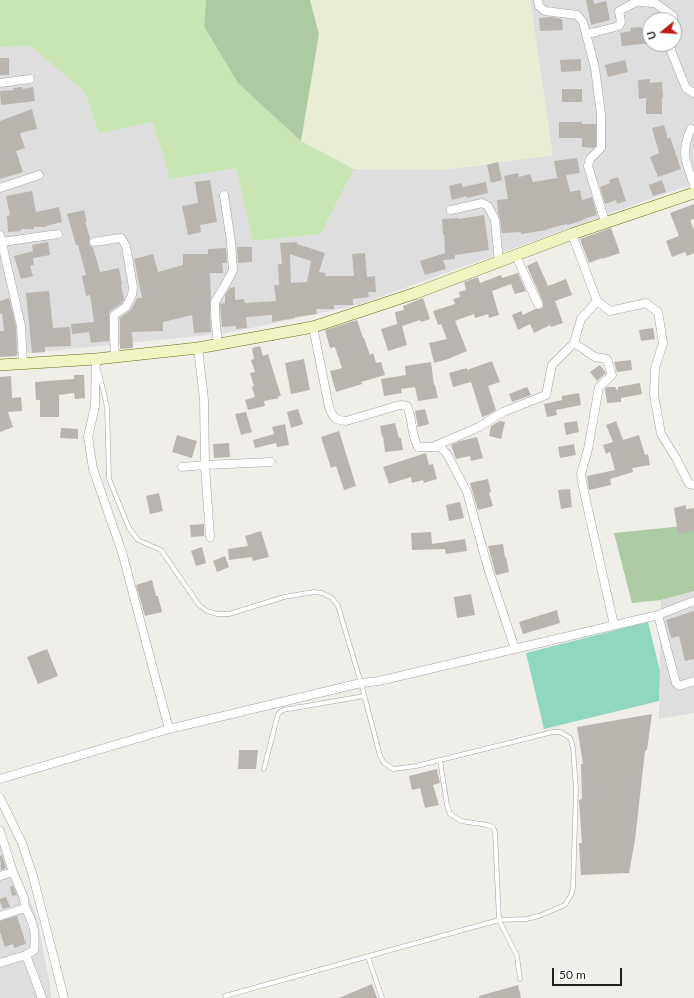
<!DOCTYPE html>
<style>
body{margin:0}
#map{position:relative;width:694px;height:998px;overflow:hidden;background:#f0eee9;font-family:Lato,sans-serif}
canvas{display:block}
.north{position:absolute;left:642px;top:12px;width:40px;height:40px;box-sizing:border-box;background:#fff;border:1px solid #a6a6a6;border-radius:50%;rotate:252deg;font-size:11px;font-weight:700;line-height:16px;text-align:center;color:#212121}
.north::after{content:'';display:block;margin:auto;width:14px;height:18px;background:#bd1b15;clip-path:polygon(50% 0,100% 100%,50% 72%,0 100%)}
.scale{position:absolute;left:552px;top:968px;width:70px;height:18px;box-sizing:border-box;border:2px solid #212121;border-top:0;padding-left:5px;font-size:12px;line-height:14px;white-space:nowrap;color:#212121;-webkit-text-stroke:3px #fff;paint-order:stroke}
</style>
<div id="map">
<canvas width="694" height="998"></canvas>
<div class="north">U</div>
<div class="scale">50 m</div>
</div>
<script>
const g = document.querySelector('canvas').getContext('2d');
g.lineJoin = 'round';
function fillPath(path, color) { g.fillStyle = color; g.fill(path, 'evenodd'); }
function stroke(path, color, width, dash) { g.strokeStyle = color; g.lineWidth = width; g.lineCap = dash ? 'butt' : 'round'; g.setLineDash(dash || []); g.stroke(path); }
fillPath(new Path2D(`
 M530,0H694V184L658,196L358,305L228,333L0,356V47L30,46L84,91L99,132L153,122L170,179L236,168L254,241L321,234L354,169L444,170L552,155ZM650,20H674V44H650Z
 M694,591V713L659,719L661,600Z
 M0,828L37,917L50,986L51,998H0Z`), '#dfdede');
fillPath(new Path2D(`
 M310,0H530L553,155L444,170L354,169L301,141L319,35Z`), '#eaedd6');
fillPath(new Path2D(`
 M0,0H206L204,26L301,141L354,169L321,234L253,241L236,168L170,179L153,122L99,133L84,91L30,46L0,47Z`), '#cae5b4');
fillPath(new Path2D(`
 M206,0H310L319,34L301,141L238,83L204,26Z
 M694,525V591L661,600L632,603L614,533Z`), '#accba2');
fillPath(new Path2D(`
 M648,622L660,671L659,701L544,729L526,653Z`), '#8fd7be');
fillPath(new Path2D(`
 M586,0H593L594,4L606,1L610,20L591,25Z
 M551,17L562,19L563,30L540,31L539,18Z
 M641,27V28L650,27V43L622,46L620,33L631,31L630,28Z
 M0,58H9V75H0Z
 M581,59V71L561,72L560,60Z
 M625,60L628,72L608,77L605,65Z
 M650,79V83L662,82L663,98H662V114H646V98L639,99L638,80Z
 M22,87L23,89L33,87L35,101L1,105L0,91L14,90L13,88Z
 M562,89H582V102H562Z
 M32,109L37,129L20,133L25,148L16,151L23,172L0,179V121Z
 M559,122H582V124H596V146L594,148L582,147V138H559Z
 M664,125L668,139L670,137L681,169L658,177L650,157L659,153L652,128Z
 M577,158L580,173L566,175L570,192L580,190L582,200L592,197L597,215L583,219V220L568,225L567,224L547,229V230L521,234V232L502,233L500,219L498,213L497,200L508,199L504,176L518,173L519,177L530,174L533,182L557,178L554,161Z
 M498,162L502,180L491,183L487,165Z
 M618,177L626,201L617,204L616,200L605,204L600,187L610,183L609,180Z
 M210,180L217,222L200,225L201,232L188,235L182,206L198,203L195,182Z
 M662,180L666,192L653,196L649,185Z
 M486,182L488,193L467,198V196L452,200L449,186L461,183L463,187Z
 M32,191L36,212L59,207L62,222L46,226V227H34V229H21V231L8,232L7,216L10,215L6,196Z
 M694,204V219L690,220L694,230V253L687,256L685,252L672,257L666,241L679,236L670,213Z
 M84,210L87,222H85L90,238L89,243L90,246L93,247L94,251L100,272L119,268L122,284L121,285L124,299L122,303L111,310L109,313V341L91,343L89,332L72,334L71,324L94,322L90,295L86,296L82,276L86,275L78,245H76L67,214Z
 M484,215L489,250L455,255V259L443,260L446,269L425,275L420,261L445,253L444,234H443L442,219L459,218V219Z
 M611,228L620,253L602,259V258L589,263L580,239Z
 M48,242L50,255L33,258L34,265L30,266L33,276L21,279L14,256L33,251L32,245Z
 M297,242V244L325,253L319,272L326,273L325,276H354L352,254L365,253L367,277L375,276L376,292H368L369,297L353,299V305H334V309H316L317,314L295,317V318L272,322V315L246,317L247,328L236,329V326L222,327L220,304L225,303V295L230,288L235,287V300L244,299L245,303L276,301L274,285H279L278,264H282L280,243ZM290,254L311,261L307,282L291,283Z
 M237,247H252V262L238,263Z
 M226,248L227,263H222L223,273H210L211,298L210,302V315L211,332L194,333L192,315L163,322V331L132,332L133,348L120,349V318L131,310L137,298H142L134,259L153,254L158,272L183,265V254H208V249Z
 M537,261L548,286L566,279L572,295L555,301L563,323L551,327L550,325L534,333L530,324L518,330L512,315L521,311L523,315L535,309H540L543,307V302L527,266Z
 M518,273L526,291L515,294L511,284L492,291L499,315L489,318L488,314L475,318L474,314L455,321L467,351L448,359L434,363L429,343L447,339L441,324L438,325L433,311L455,304L453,299L460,297L459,292L466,290L464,282L478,277L480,283L501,275L502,278Z
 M49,291L53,328L70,327L71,346L45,347V352L32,353L26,293Z
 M9,298L16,327L17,356L0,357V331H4L2,313L0,314V301Z
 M423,298L430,319L421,322L420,320L402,326L407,345L388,351L381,329L397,324L395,312L404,310L403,306Z
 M357,320L363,338H364L370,355L373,353L376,363L381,362L385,375L361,382L362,384L336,392L330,371L342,368L335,347L330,348L325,330Z
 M653,328L655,339L641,341L639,330Z
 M260,346L263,356L268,354L281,396H278L279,398L264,401L265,406L248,410L245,400L255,397L252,387L254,386L250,373L255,372L251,360L254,359L252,348Z
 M304,359L310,390L291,394L285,363Z
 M631,360L632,370L617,372L614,362Z
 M492,361L500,382L488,386L496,410L488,415L482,417L471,382L453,387L449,373L467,368V370Z
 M431,362L434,385H435L438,398L418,401L415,387L401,389L402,393L384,396L381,379L406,375L405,366Z
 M600,365L606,373L597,381L590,372Z
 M74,375H84L85,398L75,399L74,393L59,395V417H40V400H36L35,382L74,379Z
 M11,376L12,398L21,397L22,411L8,412L13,427L0,432V377Z
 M640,383L642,394L621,398V402L607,403L605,389L607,387H615L618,391V387Z
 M527,387L531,395L512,402L509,394Z
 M579,393L581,405L556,410L557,415L547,417L544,404L562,400V396Z
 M298,409L303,424L291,428L287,412Z
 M425,409L429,424L418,427L415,411Z
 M246,412L252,432L241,435L235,414Z
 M500,421L505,422L501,439L489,436L491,426Z
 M577,421L579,432L566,435L564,423Z
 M616,421L623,440L639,435L645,455L648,454L650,465L632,468L633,472L610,479L611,485L589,490L587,476L615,470L610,452L606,454L603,445L613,442L606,425Z
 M395,423L399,438H401L403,450L385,452L383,436L382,437L380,426Z
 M285,424L289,445L277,447L276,443L255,448L253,440L274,434L272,427Z
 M61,428L78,429V439L60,438Z
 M339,431L356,486L344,490L336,466L331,468L321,437Z
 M177,435L197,441L192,458L172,452Z
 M477,437L483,458L471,461L470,456L456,459L451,445L460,441Z
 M229,443L230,457L214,458L213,444Z
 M574,444L576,455L560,458L558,447Z
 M426,453L429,465L433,464L437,479L424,483L423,480L412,483L411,477L389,484L383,467Z
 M488,479L491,492L489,493L493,506L478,510L470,483Z
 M570,489L572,507L561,509L558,490Z
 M159,493L163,511L150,514L146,496Z
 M460,502L464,518L449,521L446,505Z
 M686,505V509L694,508V531L678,534L674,508Z
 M204,524V536L191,537L190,525Z
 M261,531L269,557L253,561L252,557L229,560L228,549L248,546L245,536Z
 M431,532L432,544L465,539L467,551L446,554L445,549L412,550L411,533Z
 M503,544L505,557H506L509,572L496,575L488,546Z
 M202,547L206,563L196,566L191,551Z
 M225,556L229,567L217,572L213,561Z
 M152,580L156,596H158L162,612L145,616L136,585Z
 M471,594L475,615L457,618L454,597Z
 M557,610L560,623L523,634L519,622Z
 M694,611V659L685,661L679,636L671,638L666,620Z
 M47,649L58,676L38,684L27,657Z
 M652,714L647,750L645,751L635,840L629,873L581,875L579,843H582L579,801V800L582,799L581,764H583L577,727Z
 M239,750H258L256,769H238Z
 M437,769L440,783L433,785L439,805L425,808L420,788L412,790L409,776Z
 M2,855L6,868L1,870L0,856Z
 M10,886H13L17,895L12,896Z
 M6,897L10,907L3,909L0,902V899Z
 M17,916L26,944L14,948L13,944L5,947L0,932V921Z
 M372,984L377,998H339Z
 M518,985L521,998H479V996Z`), '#b9b4ae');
const service = new Path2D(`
 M99,372L107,407L109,479L129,528L138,540L161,550L199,605L207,611L217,614H229L284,597L314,592L322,593L332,598L338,606L361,683L380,756L384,763L393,769L416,766L553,732H560L570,738L573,748L576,789L573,888L571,895L565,905L539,916L526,919L499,920L517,956L520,979
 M264,769L278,714L283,710L364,696
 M368,957L382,998
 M225,996L499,920L495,832L493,827L487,825L461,821L450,814L447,805L440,760`);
const minor = new Path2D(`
 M538,0L539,6L545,11L577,15L583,22L595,68L601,114V148L590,159L588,166L605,222
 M586,34L596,32L619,26L621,22L619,11L636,2L655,3L673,16V20
 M671,44V51L686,88L694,93
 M0,83L30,79
 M691,129C686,140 683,153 687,164C689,172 692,178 694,186
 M0,188L39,175
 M451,210L482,203L488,206L495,220L499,262
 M572,234L597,301L610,311L646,303L658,312L663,343L655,368L654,395L661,434L676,458L689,484L694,485
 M0,235L21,326L23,364
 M2,242L58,234
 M94,242L121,238L126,246L133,287L132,295L126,307L114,315V337L115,357
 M516,256L538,304
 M313,327L329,407C333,417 334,420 346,421L400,405L407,406C413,419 411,436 418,447H440L447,454L467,492L488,568L515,649
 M574,343L595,357L607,359L612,375L599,387L588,449L581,474L583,487L614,625
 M218,344L215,315V302L228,280L233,270L231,242L224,195
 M198,348L204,400L205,465L210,537
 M96,359L95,406L88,437L93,469L122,552L169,729
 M435,446L479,427L503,412L546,395L552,365L574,343L581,319L597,301
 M182,467L205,465L271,462
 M658,615L676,683L679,686L694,681
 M0,779L169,729L361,683L379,681L658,615L694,601
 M0,798L22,843L33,876L64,998
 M0,831L13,872
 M0,876L13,872L24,898L25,908
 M0,916L25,908C34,922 36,934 34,950L26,955L0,963
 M26,955L42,998`);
const secondary = new Path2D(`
 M0,365L96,359L198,348L313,327L416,293L572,234L694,193`);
stroke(service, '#a2a2a2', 5);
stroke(minor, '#a2a2a2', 9);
stroke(secondary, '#616f11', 12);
stroke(service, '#fff', 4);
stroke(minor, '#fff', 8);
stroke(secondary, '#f0f4c3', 11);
</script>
